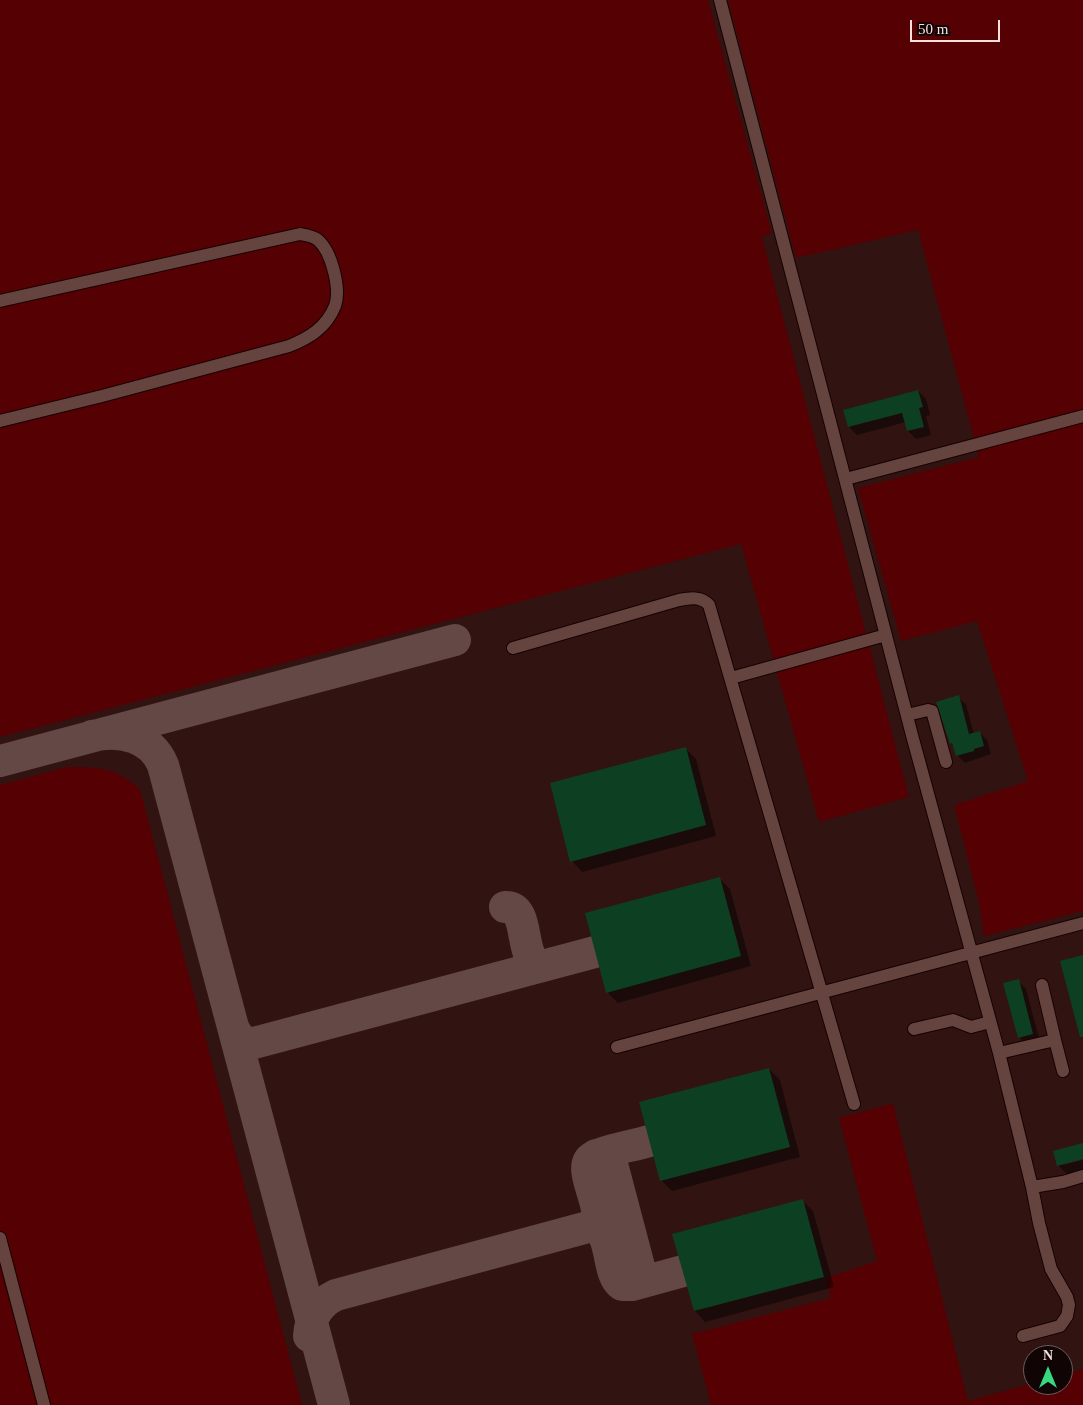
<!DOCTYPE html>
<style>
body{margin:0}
#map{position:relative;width:1083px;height:1405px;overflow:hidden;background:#311411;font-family:Georgia,serif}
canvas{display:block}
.north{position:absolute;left:1023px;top:1345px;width:50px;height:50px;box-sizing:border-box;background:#100504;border:1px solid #6c5d5b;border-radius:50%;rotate:0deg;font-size:14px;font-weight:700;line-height:20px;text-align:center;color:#f6e0de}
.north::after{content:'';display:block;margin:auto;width:18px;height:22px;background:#37d880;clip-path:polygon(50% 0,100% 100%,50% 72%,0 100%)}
.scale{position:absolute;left:910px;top:20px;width:90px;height:22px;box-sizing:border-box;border:2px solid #f6e0de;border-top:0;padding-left:6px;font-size:15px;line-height:18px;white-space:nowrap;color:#f6e0de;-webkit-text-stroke:4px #100504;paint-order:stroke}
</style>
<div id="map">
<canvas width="1083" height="1405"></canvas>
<div class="north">N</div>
<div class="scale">50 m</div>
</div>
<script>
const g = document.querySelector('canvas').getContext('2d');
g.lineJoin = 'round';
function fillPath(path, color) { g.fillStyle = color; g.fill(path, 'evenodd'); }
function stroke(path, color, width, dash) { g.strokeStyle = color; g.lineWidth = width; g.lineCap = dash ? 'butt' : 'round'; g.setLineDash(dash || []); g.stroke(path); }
fillPath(new Path2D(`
 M0,0H708L772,233L762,237L909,797L819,822L741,544L0,737Z
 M728,0H1083V911L984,936L979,902L954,805L1028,781L977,621L901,641L858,488L979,457L918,230L796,258Z
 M67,767C100,767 114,767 140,789L302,1405H0V785Z
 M893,1103L968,1401L1033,1383V1385H1063V1375L1083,1369V1405H711L692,1334L831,1298L826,1278L877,1261L839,1118Z`), '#550003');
fillPath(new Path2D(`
 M918,391L926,399L930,415L926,416L931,435L916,439L908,431L906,422L857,435L849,427Z
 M958,697L966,705L974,734L979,732L987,740L991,754L965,763L957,755L955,748L951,744Z
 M685,748L696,759L716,836L582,872L572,861Z
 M719,878L730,889L751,966L618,1003L607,992Z
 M1018,981L1026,989L1040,1042L1027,1045L1019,1037Z
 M769,1069L780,1080L800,1157L672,1191L661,1180Z
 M1083,1144V1157L1063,1162V1165L1083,1160V1171L1068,1175L1058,1165Z
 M802,1200L813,1211L834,1287L705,1322L695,1311L674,1234Z`), '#0007');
stroke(new Path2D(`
 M92,736C120,730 151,736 163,765L334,1405
 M0,761L455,640
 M505,907C534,906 515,966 545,965
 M234,1029C238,1038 244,1043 254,1043L595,952
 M649,1141C637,1145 602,1151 593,1157C575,1168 605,1205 595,1223L588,1227C616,1226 604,1272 622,1285H632L683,1271
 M596,1155L606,1156L612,1164L640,1270V1278L632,1285
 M309,1336C310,1318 319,1303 336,1295L588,1227`), '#634845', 32);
fillPath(new Path2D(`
 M918,390L923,407L919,408L924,427L907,431L902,413L848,427L843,410Z
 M959,695L969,734L980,731L984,746L974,749V751L956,756L952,743L950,744L936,702Z
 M686,747L706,825L570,862L550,783Z
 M720,877L741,956L606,993L585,913Z
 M1083,955V1037H1080L1060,961Z
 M1019,979L1033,1034L1018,1038L1003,983Z
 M769,1068L790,1147L660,1181L639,1102Z
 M1083,1143V1159L1057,1166L1053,1151Z
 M803,1199L824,1277L694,1311L672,1234Z`), '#0d3f23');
const minor = new Path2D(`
 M720,0L913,739L999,1053L1032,1187L1063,1182L1083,1176
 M0,301L300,234C306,235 313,236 318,240C332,252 341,290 335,306C326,328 309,338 289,346L102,396L0,421
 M846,479L1083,416
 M513,648L679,600C690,598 701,596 709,605L854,1104
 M731,678L886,635
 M907,715L928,710L932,711L946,762
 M914,1029L953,1020L971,1027L990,1022
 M1055,1040L1063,1071
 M617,1047L1083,923
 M999,1053L1055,1040L1042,985
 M0,1238L44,1405
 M1023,1336L1060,1326L1067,1316L1069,1305L1067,1297L1051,1269L1039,1223L1032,1187`);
stroke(minor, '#170101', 14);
stroke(minor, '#654440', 12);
</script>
